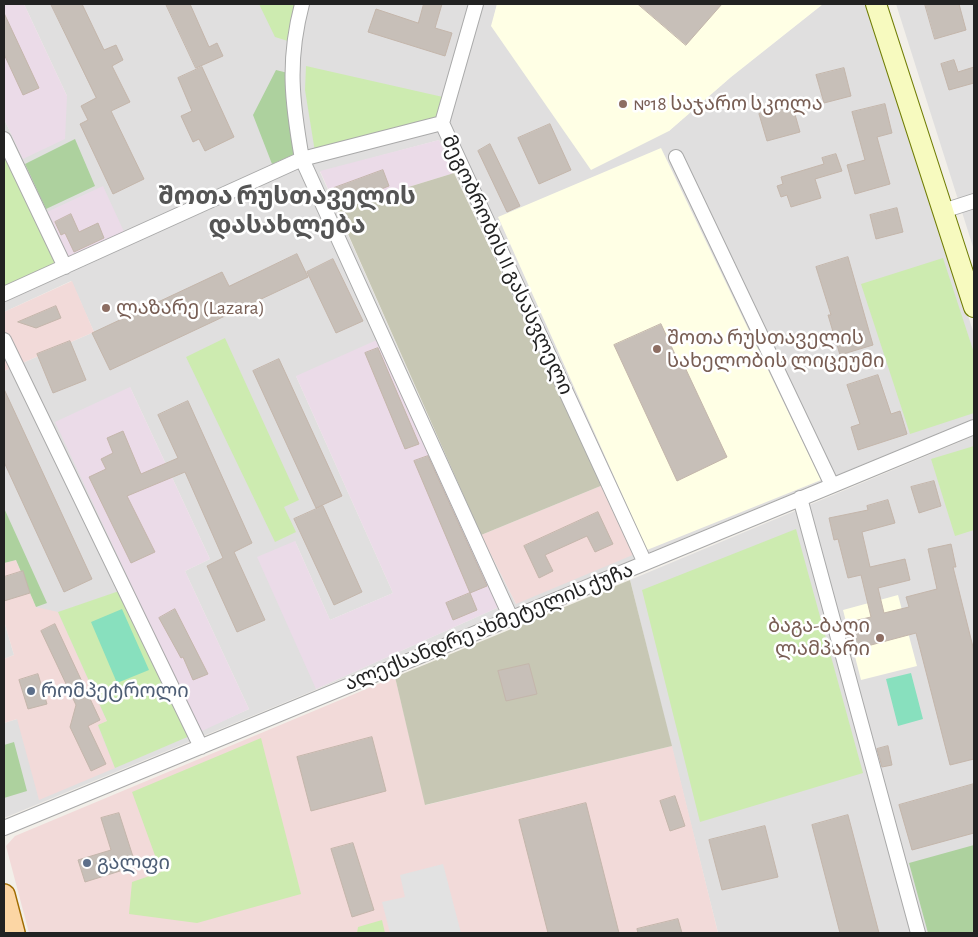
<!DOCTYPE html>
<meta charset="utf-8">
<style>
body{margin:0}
#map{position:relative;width:978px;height:937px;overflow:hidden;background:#f2efe9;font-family:"Alegreya Sans",sans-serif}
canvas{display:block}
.frame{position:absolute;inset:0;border:5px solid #222;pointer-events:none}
</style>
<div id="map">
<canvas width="978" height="937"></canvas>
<div class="frame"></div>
</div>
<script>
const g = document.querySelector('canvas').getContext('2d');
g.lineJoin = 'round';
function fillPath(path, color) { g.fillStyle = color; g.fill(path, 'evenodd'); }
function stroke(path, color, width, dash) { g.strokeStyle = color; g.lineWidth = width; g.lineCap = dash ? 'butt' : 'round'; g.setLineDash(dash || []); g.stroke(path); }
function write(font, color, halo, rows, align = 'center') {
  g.font = font + ' "Alegreya Sans","Noto Sans Georgian",sans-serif'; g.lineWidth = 5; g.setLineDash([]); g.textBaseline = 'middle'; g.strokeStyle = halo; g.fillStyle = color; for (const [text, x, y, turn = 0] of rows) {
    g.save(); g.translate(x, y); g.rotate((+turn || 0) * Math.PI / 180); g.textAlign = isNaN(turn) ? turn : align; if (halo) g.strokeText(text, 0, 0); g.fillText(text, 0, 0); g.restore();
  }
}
fillPath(new Path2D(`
 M24,4H497L492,26L669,131L731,77L823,4H867L974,334V419L4,818V723L17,719L98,725L107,721L36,607L16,560L4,563V371L94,332L71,281L4,312V119L23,158L67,96ZM439,140L603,485L516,604L481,535L320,172ZM296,376L499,607L316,689L295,541L330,620L393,593ZM130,387L210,559L185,571L249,709L200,731Z
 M896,4H974V250Z
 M974,436V933H718L630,580Z
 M4,621L14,655L4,659Z`), '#e0dfdf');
fillPath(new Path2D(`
 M72,281L94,332L4,371V312Z
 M603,485L635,554L516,604L481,535Z
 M16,560L36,607L58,612L107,721L98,726L115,768L39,800L17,719L4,723V659L14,655L4,621V563Z
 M395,677L426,805L672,746L718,933H29L6,846L15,836Z`), '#f2dad9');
fillPath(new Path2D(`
 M4,4H24L67,96L65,139L23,159L4,119Z
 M439,140L454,173L337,209L320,171Z
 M103,186L126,236L70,262L47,212Z
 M379,339L499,607L316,689L257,557L295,541L330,620L393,593L296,376Z
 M130,387L210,559L185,571L249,709L200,732L55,422Z`), '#ebdbe8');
fillPath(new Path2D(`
 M497,4H823L731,77L669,131L591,170L491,26Z
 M661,148L821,480L647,550L498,217Z
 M898,595L917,666L861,680L843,610Z`), '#ffffe5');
fillPath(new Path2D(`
 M454,173L603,485L481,535L337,209Z
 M630,580L672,746L425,805L395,677Z`), '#c7c7b4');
fillPath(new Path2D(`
 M259,4H299L291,42L275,37Z
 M306,66L443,97L436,121L315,152L305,90Z
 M4,149L59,263L4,288Z
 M943,258L974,353V413L910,434L861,284Z
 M225,338L299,500L284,507L296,532L275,542L186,357Z
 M974,446V530L955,536L931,459Z
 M796,529L863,773L700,822L642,590Z
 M122,590L192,735L115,768L98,725L107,721L58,612Z
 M261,738L301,894L197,923L129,914L132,882L161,872L132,792Z
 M382,920L385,933H357L358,927Z`), '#cdebb0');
fillPath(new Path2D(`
 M276,70L288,73L297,153L272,164L253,115Z
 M75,139L95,186L46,209L25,164Z
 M4,508L47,603L36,607L16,560L4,563Z
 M14,742L27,791L4,798V745Z
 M974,845V933H928L909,863Z`), '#add19e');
fillPath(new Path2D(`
 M122,609L149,670L117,683L91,622Z
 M911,673L923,719L898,726L886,679Z`), '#88e0be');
fillPath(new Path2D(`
 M443,864L461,933H390L382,902L405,897L400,875Z`), '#e2e2e2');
const building = new Path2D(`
 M51,4H82L104,50L116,45L123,60L112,66L130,102L111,111L144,179L113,194L80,124L88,120L81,106L96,98Z
 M166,4H190L209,47L217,43L223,56L196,68Z
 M424,4H442L435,28L452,33L445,56L368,32L376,9L418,23Z
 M638,4H722L686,45Z
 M925,4H959L966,30L935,39Z
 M4,13L39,88L23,95L4,54Z
 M954,60L958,72L974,67V83L949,90L941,64Z
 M202,67L234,137L205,151L199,139L193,142L181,116L192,111L178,78Z
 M844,68L851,96L824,103L816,75Z
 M792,104L800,132L767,141L759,114Z
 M885,104L892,133L877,137L890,184L855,194L847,165L865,160L852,112Z
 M550,124L571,170L539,184L518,138Z
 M490,144L520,206L507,212L478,151Z
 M836,154L842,171L815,179L821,198L791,207L787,195L781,197L777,186L783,184L781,177L824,164L822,158Z
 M383,170L389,186L340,205L334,188Z
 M897,208L903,232L876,239L870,215Z
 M71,214L79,232L98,223L104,238L74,252L65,233L61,235L55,222Z
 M297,254L308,277L110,370L92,333L222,272L229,286Z
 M848,257L873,345L840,355L828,315H831L816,267Z
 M333,259L363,321L336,333L307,272Z
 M56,306L61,318L36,328L18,322Z
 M661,324L679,363L682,361L727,457L677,481L614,345Z
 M70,341L86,380L53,393L37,354Z
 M378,348L419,444L405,449L365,353Z
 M279,359L342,496L316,508L253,371Z
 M878,375L891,414L900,411L907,434L858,450L851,427L860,424L847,385Z
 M4,389L92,579L64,592L4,462Z
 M188,401L252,543L234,552L265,620L237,632L207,566L223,558L185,472L127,496L155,552L131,563L89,477L106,469L101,459L113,453L107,438L123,431L141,474L178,458L158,415Z
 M428,456L487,586L470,593L414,461Z
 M934,481L941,506L919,513L911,487Z
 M888,500L895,523L862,532L870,567L905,559L910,580L878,588L884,613L909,607L906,597L937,589L928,549L951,544L956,567H953L974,651V759L950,765L916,633L856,649L849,622L871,617L861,575L848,578L838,539L834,540L829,518L868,510L867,506Z
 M323,506L362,592L334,605L294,519Z
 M598,512L613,544L595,552L587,536L545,555L553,571L539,578L524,546Z
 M23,571L30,593L4,601V577Z
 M470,593L477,610L453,620L446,603Z
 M175,609L208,674L193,680L183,657L181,658L159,618Z
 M55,624L100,720L88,726L106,764L91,771L70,727L76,705L41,631Z
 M529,664L537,694L506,701L498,671Z
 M38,674L47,704L28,709L19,680Z
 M372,737L386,791L311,811L297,757Z
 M888,746L892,765L882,767L877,749Z
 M974,784V833L912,850L899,805Z
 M675,796L685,826L670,831L660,801Z
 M586,803L619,933H548L519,820Z
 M119,813L136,866L85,882L78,860L111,850L101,818Z
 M848,815L879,933H840L812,825Z
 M765,826L778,877L722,890L709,840Z
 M353,843L374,910L352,917L331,849Z
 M678,919L682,933H638L637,929Z`);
fillPath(building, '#c7bfb8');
stroke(building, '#c4b6ab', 1);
const street = new Path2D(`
 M302,4C287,61 292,102 302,159L511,618
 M442,123L645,563
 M442,123L476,4
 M4,139L65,267
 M676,157L832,485
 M943,211L974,201
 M4,294L302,159L442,123
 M4,340L201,747
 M800,498L918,933
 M4,828L974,427`);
const secondary = new Path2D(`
 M876,4L974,307`);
const primary = new Path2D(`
 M4,895L14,933`);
stroke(street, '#a9a9a9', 16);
stroke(secondary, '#707d05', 22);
stroke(primary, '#a06b00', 24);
stroke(street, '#fff', 14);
stroke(secondary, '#f7fabf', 20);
stroke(primary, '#fcd6a4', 21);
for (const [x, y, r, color] of [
 [623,104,5,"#8d6e63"],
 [106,308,5,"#8d6e63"],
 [657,349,5,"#8d6e63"],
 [880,638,5,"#8d6e63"],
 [31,691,5,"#5c6f8a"],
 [87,863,5,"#5c6f8a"]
]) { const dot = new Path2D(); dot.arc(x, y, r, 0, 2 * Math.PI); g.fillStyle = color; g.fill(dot); stroke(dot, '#fff', 2); }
write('20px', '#785e54', '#fff', [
 ["№18 საჯარო სკოლა",633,104],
 ["ლაზარე (Lazara)",116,308],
 ["შოთა რუსთაველის",667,338],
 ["სახელობის ლიცეუმი",667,361],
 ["ბაგა-ბაღი",870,626,"right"],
 ["ლამპარი",870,649,"right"]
], 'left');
write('20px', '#222', '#fff', [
 ["მეგობრობის II გასასვლელი",507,265,65],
 ["ალექსანდრე ახმეტელის ქუჩა",489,627,-22]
]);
write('20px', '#4e5e75', '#fff', [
 ["რომპეტროლი",41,691],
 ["გალფი",97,863]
], 'left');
write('bold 25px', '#555', '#fff', [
 ["შოთა რუსთაველის",287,196],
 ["დასახლება",287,225]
]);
</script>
